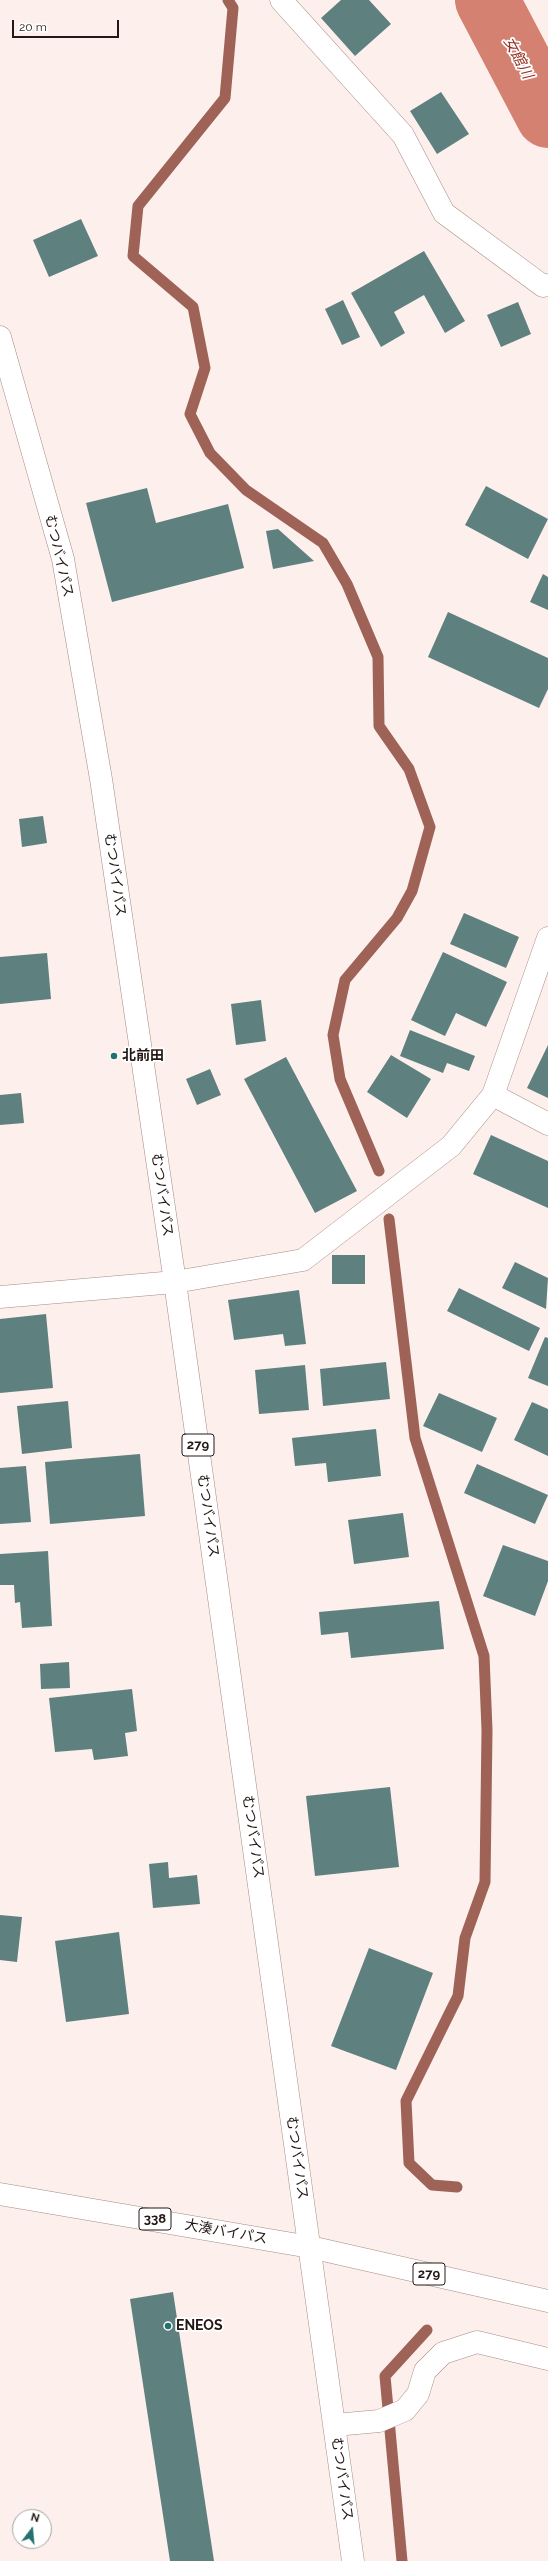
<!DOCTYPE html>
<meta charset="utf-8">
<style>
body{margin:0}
#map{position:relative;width:548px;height:2561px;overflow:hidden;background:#fcefec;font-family:Raleway,sans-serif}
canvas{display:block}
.north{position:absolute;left:12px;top:2509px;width:40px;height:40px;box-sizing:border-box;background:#fff;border:1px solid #a7a3a2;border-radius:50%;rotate:16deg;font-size:11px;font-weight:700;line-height:16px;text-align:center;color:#241816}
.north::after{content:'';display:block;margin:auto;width:14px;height:18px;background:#257070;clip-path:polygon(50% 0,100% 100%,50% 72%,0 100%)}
.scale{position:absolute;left:12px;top:20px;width:107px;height:18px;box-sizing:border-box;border:2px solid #241816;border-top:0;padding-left:5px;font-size:12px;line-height:14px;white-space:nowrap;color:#241816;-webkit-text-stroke:3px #fff;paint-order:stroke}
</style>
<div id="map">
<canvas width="548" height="2561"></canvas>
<div class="north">N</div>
<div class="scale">20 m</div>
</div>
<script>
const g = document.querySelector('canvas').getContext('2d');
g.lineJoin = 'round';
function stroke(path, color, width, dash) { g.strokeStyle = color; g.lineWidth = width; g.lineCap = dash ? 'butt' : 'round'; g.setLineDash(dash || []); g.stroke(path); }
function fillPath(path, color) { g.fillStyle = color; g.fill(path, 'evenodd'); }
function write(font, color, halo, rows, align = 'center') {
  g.font = font + ' Raleway,"Noto Sans JP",sans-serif'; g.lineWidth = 3.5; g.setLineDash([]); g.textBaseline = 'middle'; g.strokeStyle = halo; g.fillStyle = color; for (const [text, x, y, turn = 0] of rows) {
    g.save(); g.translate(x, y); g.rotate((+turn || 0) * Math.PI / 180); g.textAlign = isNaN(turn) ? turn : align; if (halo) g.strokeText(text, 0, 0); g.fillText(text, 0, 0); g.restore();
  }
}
stroke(new Path2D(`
 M228,0L233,8L225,98L138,206L133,256L193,307L205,368L190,414L210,453L246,490L323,543L347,584L378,657L379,726L409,769L430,827L412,891L397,918L345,980L333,1035L340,1079L379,1171
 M389,1219L415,1438L484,1656L487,1730L485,1882L465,1938L458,1996L406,2101L409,2163L432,2185L457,2187
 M402,2561L385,2376L427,2330`), '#9f6256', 11);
stroke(new Path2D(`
 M487,0L548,116`), '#d48172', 64);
fillPath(new Path2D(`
 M341,0H369L391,24L355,56L321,18Z
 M441,92L469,134L437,154L410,111Z
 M81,219L98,256L49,277L33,240Z
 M424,251L465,321L445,333L424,295L394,312L405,333L381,347L351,293Z
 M343,300L360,337L342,345L325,309Z
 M518,302L531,334L501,347L487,315Z
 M486,486L548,519L528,559L465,525Z
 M147,488L156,523L228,504L244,568L112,602L86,503Z
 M278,529L314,561L273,569L266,531Z
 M543,574L548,577V610L530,602Z
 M448,612L548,658V689L539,708L428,657Z
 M43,816L47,843L22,847L19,819Z
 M464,913L519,937L506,968L450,944Z
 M443,952L507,982L486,1027L456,1013L445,1036L411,1020Z
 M47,953L51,999L0,1004V957Z
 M261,1000L266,1041L236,1045L231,1004Z
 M410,1030L475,1056L469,1071L447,1063L443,1073L400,1056Z
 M548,1045V1098L527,1088Z
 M391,1055L431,1079L407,1118L367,1092Z
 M286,1057L357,1191L315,1213L244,1079Z
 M210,1069L221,1095L197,1105L186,1079Z
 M21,1093L24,1123L0,1125V1095Z
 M491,1135L548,1161V1208L473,1174Z
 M332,1255H365V1284H332Z
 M515,1262L548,1278L546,1309L502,1288Z
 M459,1288L540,1328L529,1351L447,1311Z
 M299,1290L306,1344L285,1346L283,1334L234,1340L228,1300Z
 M46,1314L53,1388L0,1393V1319Z
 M545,1337L548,1338V1386L528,1378Z
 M386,1362L390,1399L323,1406L320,1369Z
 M305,1365L309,1410L259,1414L255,1370Z
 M439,1393L497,1418L482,1452L423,1426Z
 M68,1401L72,1448L22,1454L17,1406Z
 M532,1402L548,1409V1456L514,1440Z
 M376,1429L381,1476L328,1482L326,1463L295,1466L292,1438Z
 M140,1454L145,1516L50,1524L45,1462Z
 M477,1464L548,1495L535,1524L464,1493Z
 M26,1466L31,1522L0,1524V1468Z
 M403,1513L409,1557L354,1564L348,1520Z
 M503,1545L548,1561V1581L535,1616L483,1596Z
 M48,1551L52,1626L22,1628L20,1602L15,1603L14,1585H0V1554Z
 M439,1601L444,1649L351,1658L348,1632L321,1635L319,1612Z
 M69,1662L70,1688L41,1689L40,1664Z
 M132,1689L137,1731L125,1733L128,1756L94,1760L92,1749L55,1752L49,1698Z
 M390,1787L399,1867L315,1876L306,1796Z
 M168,1862L169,1878L197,1875L200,1904L153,1908L149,1864Z
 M0,1915L22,1917L17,1962L0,1960Z
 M119,1932L129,2014L66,2022L55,1941Z
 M369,1948L433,1973L396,2070L331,2046Z
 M173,2292L214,2561H170L130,2299Z`), '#5e807f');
const minor = new Path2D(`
 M281,0L403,135L444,213L543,286L548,285
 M493,1095L548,1124
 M0,1297L175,1282L303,1260L451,1146L493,1095L548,938
 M335,2425L379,2421L405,2410L418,2394L425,2371L443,2353L477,2342L548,2359`);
const highway = new Path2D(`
 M0,337L63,559L101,779L175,1282L353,2561
 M0,2194L310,2247L548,2301`);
stroke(minor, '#a98b85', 23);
stroke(highway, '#a98b85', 23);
stroke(minor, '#fff', 22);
stroke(highway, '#fff', 22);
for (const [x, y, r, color] of [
 [114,1056,4,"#257070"],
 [168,2326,4,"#257070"]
]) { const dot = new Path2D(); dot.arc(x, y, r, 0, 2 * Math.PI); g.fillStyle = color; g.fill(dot); stroke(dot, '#fff', 1.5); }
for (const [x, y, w] of [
 [198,1445,32],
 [155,2219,32],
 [429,2274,32]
]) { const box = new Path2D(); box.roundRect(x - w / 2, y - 11, w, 22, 3); g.fillStyle = '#fff'; g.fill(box); stroke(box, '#241816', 1); }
write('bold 13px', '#241816', null, [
 ["279",198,1445],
 ["338",155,2219],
 ["279",429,2274]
]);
write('14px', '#241816', '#fff', [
 ["むつバイパス",59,556,77],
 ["むつバイパス",115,875,82],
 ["むつバイパス",162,1195,82],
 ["むつバイパス",208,1516,82],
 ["むつバイパス",253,1837,82],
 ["むつバイパス",297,2158,82],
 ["大湊バイパス",226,2232,10],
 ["むつバイパス",342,2479,82]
]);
write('bold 14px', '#241816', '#fff', [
 ["北前田",122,1056],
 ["ENEOS",176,2326]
], 'left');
write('italic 15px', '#943124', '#fff', [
 ["女館川",518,58,62]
]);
</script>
